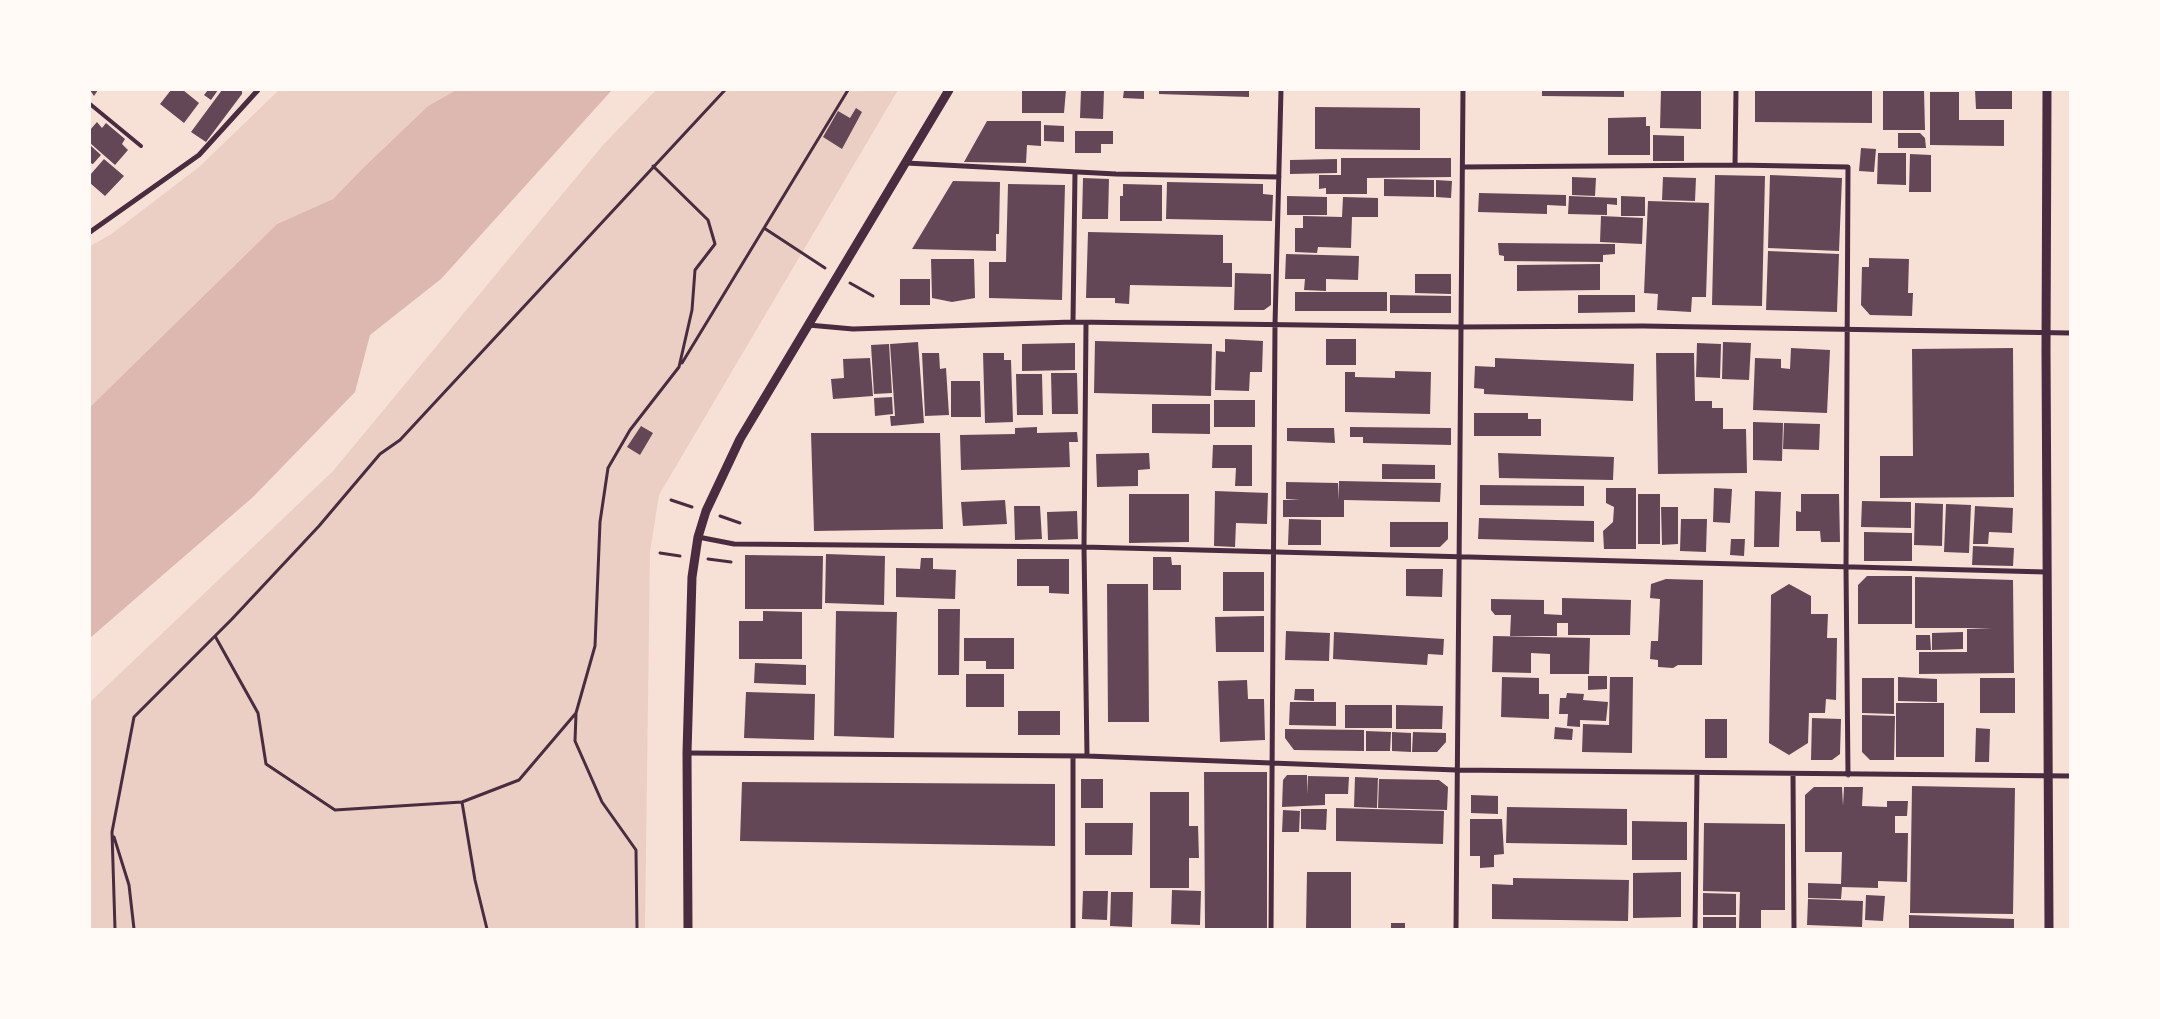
<!DOCTYPE html>
<style>
body{margin:0}
#map{position:relative;width:2160px;height:1019px;overflow:hidden;background:#f7e1d7;font-family:Literata,serif}
canvas{display:block}
.frame{position:absolute;inset:0;border:91px solid #fffaf5;pointer-events:none}
</style>
<div id="map">
<canvas width="2160" height="1019"></canvas>
<div class="frame"></div>
</div>
<script>
const g = document.querySelector('canvas').getContext('2d');
g.lineJoin = 'round';
function fillPath(path, color) { g.fillStyle = color; g.fill(path, 'evenodd'); }
function stroke(path, color, width, dash) { g.strokeStyle = color; g.lineWidth = width; g.lineCap = dash ? 'butt' : 'round'; g.setLineDash(dash || []); g.stroke(path); }
fillPath(new Path2D(`
 M279,90H456L428,106L363,168L333,199L277,224L90,407V246L110,235L199,167Z
 M656,90H898L659,495L650,552L645,929H90V702L333,471L603,145Z`), '#ebcfc5');
fillPath(new Path2D(`
 M456,90H612L441,279L370,335L355,392L253,497L90,638V407L277,224L333,199L363,168L428,106Z`), '#dcb8b0');
fillPath(new Path2D(`
 M90,90H98L94,96Z
 M171,90H183L199,103L184,123L160,104Z
 M208,90H218L211,100L204,95Z
 M222,90H242V94L206,142L191,132Z
 M1022,90H1066L1064,113H1022Z
 M1081,90H1104L1103,119L1080,118Z
 M1124,90H1144V99L1123,98Z
 M1159,90H1249V97L1159,94Z
 M1542,90H1624V97L1542,96Z
 M1661,90H1701V129L1660,128Z
 M1755,90H1872V123L1755,122Z
 M1883,90H1924L1925,130H1883Z
 M1975,90H2012V109H1976Z
 M1930,92H1959V120H2004V146L1930,145Z
 M1315,107L1420,108V150L1315,149Z
 M856,108L862,112L842,149L823,137L838,111L850,118Z
 M1646,117V126H1650V155H1608V118Z
 M987,121H1041V146L1027,145L1026,163L964,162Z
 M97,122L102,128L106,123L125,139L122,144L128,150L115,165L90,143V130Z
 M1044,125L1064,126V142L1044,141Z
 M1075,131H1113V144H1101V153H1075Z
 M1898,133H1920L1925,138L1926,148H1898Z
 M1653,135L1684,136V161H1653Z
 M90,145L101,155L93,164L90,163Z
 M1861,148L1876,149L1874,172L1859,171Z
 M1878,153H1906V185L1877,184Z
 M1910,154L1931,155V192H1909Z
 M1341,158H1451V177L1367,178V194H1326V188L1319,189V175H1341Z
 M104,159L124,176L105,196L90,183V175Z
 M1337,159V173L1290,174V160Z
 M1715,175L1765,176L1762,306L1712,305Z
 M1770,175L1842,178L1839,251L1768,248Z
 M1572,177L1596,178L1595,196L1572,195Z
 M1663,177L1696,178L1695,201L1662,200Z
 M1083,178L1109,179L1108,219H1082Z
 M1384,179L1434,180V197L1384,196Z
 M1436,180L1452,181L1451,198L1436,197Z
 M953,181L1000,182L999,234H996V251L912,249Z
 M1167,182L1263,184V194L1273,195L1272,221L1166,219Z
 M1008,184L1065,185L1062,300L989,298V262H1006Z
 M1123,184L1162,185V221H1120V196H1123Z
 M1479,193L1566,195V206L1547,205V214L1478,212Z
 M1287,196L1327,197V215H1287Z
 M1569,196L1617,198V205L1607,204V215L1568,214Z
 M1621,196L1645,197V216H1621Z
 M1343,197L1378,198V217H1352L1351,248L1318,247L1317,253L1295,252V228H1303V216L1342,217Z
 M1648,201L1709,203L1706,297H1692L1691,312L1657,310L1658,294L1644,293Z
 M1601,216L1643,218L1642,244L1600,242Z
 M1088,232L1223,235V263H1232V287L1130,285L1129,304L1115,303V298H1086Z
 M1498,243L1615,244V254L1603,255V262L1504,261V256L1499,255Z
 M1768,251L1839,254L1837,312L1766,310Z
 M1286,254L1359,256L1358,280L1326,279V291L1304,290L1305,279H1285Z
 M1869,258L1909,259L1908,293H1913L1912,316L1870,315L1861,305L1862,267H1869Z
 M931,259H974L975,298L952,302L932,298Z
 M1600,264V290L1517,291V265Z
 M1235,273L1271,274V305L1264,310H1234Z
 M1415,274H1451V294L1415,293Z
 M900,279H930V305H900Z
 M1295,292H1387V311H1295Z
 M1390,295L1451,296V313H1390Z
 M1578,295H1635V312L1578,313Z
 M1225,339L1263,341L1262,372H1250L1249,391L1215,390L1216,351L1225,352Z
 M1326,339H1356V365H1326Z
 M1095,341L1212,344L1211,396L1094,393Z
 M918,342L924,423L891,426L890,416H895L890,344Z
 M1723,342L1751,343L1749,380L1722,379Z
 M1075,343V370L1022,371V344Z
 M1697,343L1721,344L1720,378L1696,377Z
 M889,344L892,393L874,394L871,345Z
 M1791,348L1830,350L1827,413L1753,410L1755,358L1781,359V368L1790,369Z
 M2013,348L2014,497L1880,498V456H1913L1912,349Z
 M922,353H939L940,369L946,368L949,415L925,416Z
 M983,353H1004V360H1011L1013,422L985,423Z
 M1656,353H1694L1695,401H1712V408H1723V429H1746L1747,473L1658,474Z
 M870,358L873,396L833,399L831,379L844,378L843,359Z
 M1495,358L1634,364L1633,401L1484,394V389L1474,388L1475,366L1495,367Z
 M1395,371L1431,372L1430,414L1345,412V372H1355V377L1395,378Z
 M1051,373H1077L1078,414H1052Z
 M1016,374H1042L1043,415H1017Z
 M951,381H980L981,417H951Z
 M892,397L893,414L875,416L874,398Z
 M1214,400H1255V427H1214Z
 M1152,404H1210V434L1152,433Z
 M1474,413H1528V419H1541V436H1474Z
 M1753,422L1783,423L1782,461L1753,460Z
 M1784,423L1820,424L1819,450L1783,449Z
 M641,426L653,433L640,455L627,447Z
 M1037,427V433L1077,432L1078,442H1069L1070,467L961,470L960,435L1015,434V428Z
 M1350,427L1451,428V445L1363,443V437H1350Z
 M1287,428H1334L1335,443L1287,441Z
 M811,433H940L943,529L814,531Z
 M1213,445H1252V486H1235L1236,468H1212Z
 M1149,453L1150,469L1138,470V486L1097,487L1096,454Z
 M1498,453L1614,457L1613,480L1499,478Z
 M1382,464L1435,465V479H1382Z
 M1339,481L1441,483L1440,502L1344,500V517H1283V500H1300L1286,499V482L1338,483L1339,500Z
 M1480,485L1584,486V506L1480,505Z
 M1606,488H1636V549H1604L1603,531L1613,522L1614,507L1606,503Z
 M1714,488L1732,489L1730,523L1713,522Z
 M1215,491L1268,493L1267,524L1236,523L1235,547L1214,546Z
 M1755,491L1781,492L1779,547H1754Z
 M1129,494H1189V542L1129,543Z
 M1638,494H1660V544H1638Z
 M1801,494H1839L1840,542H1821L1820,531H1796V511L1801,512Z
 M1005,500L1007,524L963,526L961,502Z
 M1862,501L1911,502V528L1861,527Z
 M1915,503L1943,504L1942,546L1914,545Z
 M1946,504L1971,505L1969,553L1944,552Z
 M1014,506H1040L1042,539L1015,540Z
 M1975,506L2013,508L2012,533L1989,532L1988,544H1973Z
 M1661,507H1678V544L1662,545Z
 M1077,511L1078,539L1048,540L1047,512Z
 M1479,518L1594,521V542L1478,539Z
 M1289,519L1321,520V545H1288Z
 M1681,519H1707L1706,552L1680,551Z
 M1390,522H1448V539L1440,547H1390Z
 M1864,532L1912,533V561H1864Z
 M1731,539H1745L1744,556L1730,555Z
 M1973,546L2014,548L2013,566L1972,565Z
 M826,554L885,556L884,605L825,603Z
 M745,555L823,556L822,609H745Z
 M1153,557H1171L1172,565H1181V590H1153Z
 M921,558H933V569L956,570L955,599L896,597V568L920,569Z
 M1017,559H1069V594L1049,593V586H1017Z
 M1406,569H1443L1442,597L1406,596Z
 M1223,572H1264V611H1223Z
 M1867,576H1912V624H1858V585Z
 M1915,577L2013,580L2014,673L1919,674V652H1967V629L1992,628H1915Z
 M1666,579L1703,580L1702,665H1678L1673,668L1658,667V660L1650,659L1651,641H1658L1660,599L1650,598L1651,584Z
 M1107,584H1148L1149,722H1108Z
 M1789,584L1811,596V614H1828L1827,638H1837L1836,700L1826,699L1825,713H1809L1808,743L1789,755L1769,743L1771,595Z
 M1562,598L1631,600L1630,635H1568V623H1557V636H1510L1511,615H1495L1491,610V599L1544,600V614L1562,615Z
 M938,609H960L959,675H938Z
 M763,611L802,612V659H739V621H763Z
 M836,611L897,612L894,738L834,736Z
 M1264,616V652H1216L1215,617Z
 M1286,631L1330,633L1329,661L1285,660Z
 M1334,632L1444,639L1443,655L1428,654L1427,665L1333,659Z
 M1963,632V649L1932,650V633Z
 M1916,635H1930L1931,650H1916Z
 M1493,636L1590,638L1589,674H1550V654L1531,653V673L1492,672Z
 M964,638H1014V669H986V661H964Z
 M755,663L806,665V685L754,683Z
 M966,674H1004V707H966Z
 M1588,676H1607V689L1588,690Z
 M1502,677L1539,678V694H1549V719L1501,717Z
 M1610,677H1633L1632,753L1582,752L1583,724L1609,725Z
 M1898,677L1937,679V702L1898,701Z
 M1862,678H1894V714L1862,713Z
 M1980,678H2015V713H1980Z
 M1247,680L1248,699H1264L1265,740L1220,742L1218,681Z
 M1295,689H1314V701L1294,700Z
 M746,692L815,694L814,740L744,738Z
 M1567,693L1584,694L1583,700L1608,702L1606,721L1580,720V727L1567,726L1568,714H1559L1560,698H1566Z
 M1290,702H1336V726L1289,725Z
 M1896,703H1944V757H1896Z
 M1345,705H1392V728H1345Z
 M1396,705L1443,706L1442,729H1396Z
 M1018,711H1060V735H1018Z
 M1862,715L1895,716L1894,760H1870L1862,752Z
 M1812,718L1841,719L1840,754L1832,760H1811Z
 M1705,719H1727V758H1705Z
 M1555,727L1573,729L1572,740L1554,739Z
 M1976,728L1990,729L1989,762H1975Z
 M1285,729L1364,730V751L1294,750L1285,738Z
 M1366,731L1391,732L1390,751H1366Z
 M1392,732L1411,733V752L1392,751Z
 M1413,732L1446,733V742L1437,752H1412Z
 M1204,772H1267V929H1205Z
 M1287,775H1307V794L1308,776L1349,777L1348,794H1325V805L1282,807L1283,780Z
 M1355,777L1378,778L1377,808L1354,807Z
 M1081,779H1103V808H1081Z
 M1379,779L1439,780L1448,787L1447,810L1378,808Z
 M742,782L1055,784V846L740,841Z
 M1912,786L2015,788L2013,914L1910,913Z
 M1814,787H1842L1843,806L1844,787H1863L1862,806L1887,807V801H1908L1907,816H1895V833H1908L1907,882L1878,881V888L1842,887L1841,899L1808,898V883L1841,884L1842,852H1805V795Z
 M1150,792H1189V826H1198L1199,858H1189V888H1150Z
 M1471,795L1498,796V814L1471,813Z
 M1507,807L1627,809V845L1506,843Z
 M1336,808L1444,811L1443,844L1336,841Z
 M1301,809H1327L1326,830L1301,829Z
 M1283,810L1300,811L1299,832H1282Z
 M1470,819H1502L1504,854L1494,855V867L1480,868V856H1470Z
 M1632,821L1687,822V860H1632Z
 M1085,823H1133L1132,855H1085Z
 M1704,823L1785,824V910H1761V929H1739L1740,892L1703,891Z
 M1307,872H1351V929H1306Z
 M1681,872V917L1633,918V873Z
 M1513,878L1629,880L1628,921L1492,919V884L1513,885Z
 M1172,890L1201,891L1200,925L1171,924Z
 M1083,891H1108L1107,920L1082,919Z
 M1111,892H1133L1132,927L1110,926Z
 M1703,893L1736,894V915H1703Z
 M1866,895L1885,896L1883,921L1865,920Z
 M1808,899L1863,901L1862,927L1807,925Z
 M1909,915L2014,919V929H1909Z
 M1703,917H1736V929H1703Z
 M1391,923H1405V929H1391Z`), '#644757');
stroke(new Path2D(`
 M764,228L825,268
 M850,283L873,296
 M682,363L848,90
 M671,500L692,507
 M720,516L740,523
 M660,553L680,556
 M708,559L731,562
 M215,636L258,713L266,764L335,810L462,802L519,780L576,713L595,646L600,522L608,468L630,430L679,367L692,310L695,270L715,244L708,220L653,166
 M576,714L575,741L602,802L636,850L637,929
 M462,802L475,880L487,929
 M114,837L129,885L134,929
 M115,929L112,832L134,717L232,619L319,526L380,454L400,440L725,90`), '#4a2c40', 3);
stroke(new Path2D(`
 M90,104L141,146`), '#4a2c40', 4);
stroke(new Path2D(`
 M906,163L1116,174L1279,177
 M1735,165L1736,90
 M1463,167L1735,165L1848,167L1846,567L1848,775
 M90,232L199,155L258,90
 M1073,322L1075,172
 M1086,324L1084,547L1087,756
 M808,325L853,329L1073,322L1460,327L1643,326L2070,333
 M698,537L734,544L1084,547L2046,572
 M687,753L1087,756L1456,770L2070,776
 M1073,757V929
 M1793,774L1794,929
 M1271,929L1275,324L1281,90
 M1456,929L1463,90
 M1695,929L1697,773`), '#4a2c40', 5);
stroke(new Path2D(`
 M2047,90L2046,350L2049,929
 M688,929L687,753L692,577L698,537L706,511L740,439L949,90`), '#4a2c40', 9);
</script>
